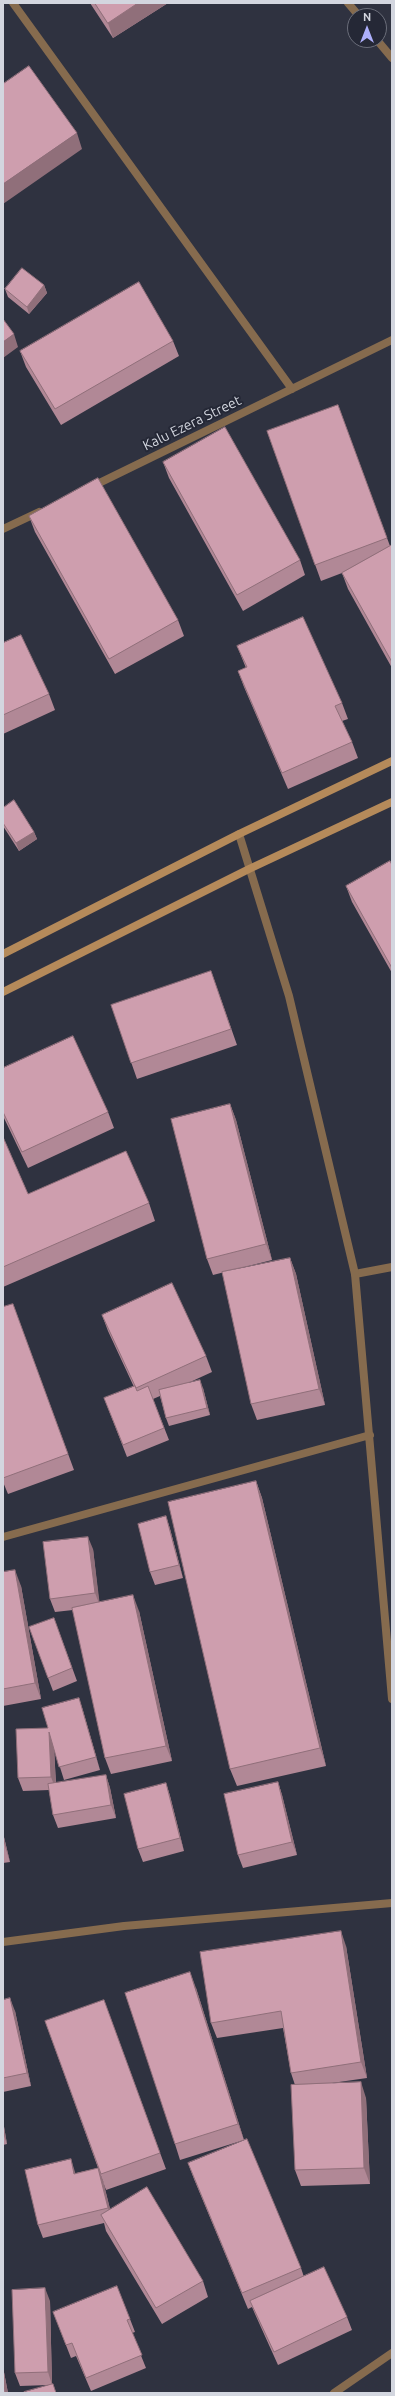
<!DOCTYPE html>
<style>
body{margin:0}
#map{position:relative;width:395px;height:2396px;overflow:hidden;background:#2f3240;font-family:Ubuntu,sans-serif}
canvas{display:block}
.frame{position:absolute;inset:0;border:4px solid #d3d6df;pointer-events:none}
.north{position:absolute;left:347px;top:8px;width:40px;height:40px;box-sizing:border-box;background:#252836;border:1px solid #6b6e7a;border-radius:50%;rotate:0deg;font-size:11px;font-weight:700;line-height:16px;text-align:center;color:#d3d6df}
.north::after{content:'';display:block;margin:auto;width:14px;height:18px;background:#adaffb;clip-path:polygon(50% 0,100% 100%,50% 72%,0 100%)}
</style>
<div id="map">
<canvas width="395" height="2396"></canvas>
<div class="frame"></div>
<div class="north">N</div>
</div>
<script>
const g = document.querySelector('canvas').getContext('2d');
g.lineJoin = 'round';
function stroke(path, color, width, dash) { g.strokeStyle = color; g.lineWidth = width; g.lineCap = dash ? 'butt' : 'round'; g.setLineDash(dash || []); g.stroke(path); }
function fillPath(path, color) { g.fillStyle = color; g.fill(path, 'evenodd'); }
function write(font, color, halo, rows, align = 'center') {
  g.font = font + ' Ubuntu,sans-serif'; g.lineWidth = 4; g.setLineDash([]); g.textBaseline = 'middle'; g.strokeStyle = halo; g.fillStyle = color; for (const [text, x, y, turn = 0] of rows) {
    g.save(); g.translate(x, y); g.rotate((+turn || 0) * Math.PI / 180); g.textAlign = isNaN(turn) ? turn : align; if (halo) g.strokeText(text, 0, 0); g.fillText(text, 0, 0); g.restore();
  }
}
stroke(new Path2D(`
 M355,1274L392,1267`), '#866b4e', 8);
stroke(new Path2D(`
 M13,3L292,389
 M348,3L359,16
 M377,40L392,58
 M91,487L392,340
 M3,529L39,512
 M239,834L289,996L355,1274L392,1699
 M3,1537L370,1435
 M3,1942L124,1926L392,1903
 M334,2393L392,2353`), '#866b4e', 8);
stroke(new Path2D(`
 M3,954L239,834L392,761
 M3,992L249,869L392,802`), '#b58a5a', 8);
fillPath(new Path2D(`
 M90,3H168L113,38Z
 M44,285L47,293L29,314L8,297L5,289Z
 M173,341L179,356L61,425L26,367L20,351Z
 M338,405L390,546L392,545V668L348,589L342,573L321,581L267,431Z
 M163,462L300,560L305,575L243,611L169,478Z
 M29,516L178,620L184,636L115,674L35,532Z
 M3,643L49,694L55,710L3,734Z
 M237,646L342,703L348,719L342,721L352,742L358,758L288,789L244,687L238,671L246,668Z
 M3,808L34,832L37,839L19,851L3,826Z
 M392,865V973L352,902L346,886Z
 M211,971L237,1045L137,1079L111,1005Z
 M3,1068L108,1112L114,1128L28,1168L3,1116Z
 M230,1104L236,1120L272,1260L213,1275L207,1259Z
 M3,1137L28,1194L149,1203L155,1221L3,1287Z
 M290,1258L296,1274L325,1405L257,1420L251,1404Z
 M13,1304L74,1470L8,1494L3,1482V1307Z
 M102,1315L206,1356L212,1372L188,1383L203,1388L210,1415L169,1426L166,1418L160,1396L153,1399L169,1440L127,1457L104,1398L134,1387L108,1331Z
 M256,1481L262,1498L326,1766L237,1786L230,1769Z
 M166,1516L170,1529L183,1578L155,1585L150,1572Z
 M93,1549L99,1602L139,1611L172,1761L111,1774L105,1758L73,1610L55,1612L50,1599Z
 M3,1572L21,1586L41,1699L3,1706Z
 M54,1618L77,1681L53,1691L29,1627Z
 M79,1698L83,1711L100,1770L64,1780L54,1748L56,1783L106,1775L110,1788L116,1818L58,1828L53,1815L49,1790L23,1791L18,1778L48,1728Z
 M278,1782L282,1795L297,1855L243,1868L238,1855Z
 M166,1783L170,1796L184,1851L143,1862L138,1849Z
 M3,1833L10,1862L3,1863Z
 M346,1946L367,2078L332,2083L366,2098L370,2184L301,2186L295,2170V2085L291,2073L283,2028L217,2038L211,2023Z
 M196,1988L244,2140L180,2160L175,2144Z
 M3,2000L15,2011L31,2086L3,2092Z
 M104,2000L166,2169L106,2190L45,2021Z
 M3,2121L7,2144L3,2145Z
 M188,2163L301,2268L304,2277L347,2317L352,2330L278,2365L255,2314L252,2307L248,2309L194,2179Z
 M98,2168L103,2181L110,2209L203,2281L208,2297L162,2324L106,2231L104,2223L43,2238L38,2225L76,2173Z
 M50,2301L52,2384H53L56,2393H24L49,2385L20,2386L15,2373Z
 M53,2312L130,2319L135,2332L132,2333L146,2368L91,2391L76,2356L71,2358Z
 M3,2367L8,2393H3Z`), '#b18896');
fillPath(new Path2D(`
 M138,3H168L113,38L108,23Z
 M77,133L82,149L3,204V184Z
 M44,285L47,293L29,314L27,307Z
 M14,334L18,347L3,358V342Z
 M34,832L37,839L19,851L16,843Z
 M230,1104L236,1120L272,1260L266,1244Z
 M290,1258L296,1274L325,1405L319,1389Z
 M200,1380L203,1388L210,1415L207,1408Z
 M256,1481L262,1498L326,1766L320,1748Z
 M166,1516L170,1529L183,1578L179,1565Z
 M88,1537L93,1549L100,1606L95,1593Z
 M15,1570L21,1586L41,1699L35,1683Z
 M133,1595L139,1611L172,1761L166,1746Z
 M79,1698L83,1711L100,1770L96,1757Z
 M49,1732L54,1745L56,1790L51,1777Z
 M106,1775L110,1788L116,1818L111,1805Z
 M278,1782L282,1795L297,1855L292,1842Z
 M166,1783L170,1796L184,1851L180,1838Z
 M3,1833L10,1862L3,1840Z
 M341,1931L346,1946L367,2078L361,2062Z
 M190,1972L196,1988L244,2140L238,2124Z
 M10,1998L15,2011L31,2086L27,2073Z
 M361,2082L366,2098L370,2184L364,2168Z
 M3,2121L7,2144L4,2136L3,2128Z
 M71,2159L75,2172L79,2187L74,2174Z
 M98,2168L103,2181L113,2221L108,2208Z
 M45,2288L50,2301L52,2385L48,2372Z
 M3,2367L8,2393H5L4,2389L3,2384Z`), '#906f7a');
const building = new Path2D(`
 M95,3H138L108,23Z
 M29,66L77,133L3,184V84Z
 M22,268L44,285L27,307L5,289Z
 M139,282L173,341L55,409L20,351Z
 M3,319L14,334L3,342Z
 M338,405L387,538L315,565L267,431Z
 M225,427L300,560L237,595L163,462Z
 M98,478L178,620L109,659L29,516Z
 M392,545V662L342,573Z
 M303,617L342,703L335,706L352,742L282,773L238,671L247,667L237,646Z
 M21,635L49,694L3,715V643Z
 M14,800L34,832L16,843L3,823V808Z
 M390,861L392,865V968L346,886Z
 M211,971L231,1029L131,1063L111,1005Z
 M73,1036L108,1112L22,1152L3,1112V1068Z
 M230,1104L266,1244L207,1259L171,1119Z
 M3,1137L28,1194L126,1151L149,1203L3,1267Z
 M290,1258L319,1389L251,1404L222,1272Z
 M172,1283L206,1356L136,1388L102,1315Z
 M13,1304L68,1454L3,1478V1307Z
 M200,1380L207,1408L166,1418L159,1390Z
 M135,1386L137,1391L148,1386L164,1428L123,1445L104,1398Z
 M256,1481L320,1748L230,1769L168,1502Z
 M166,1516L179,1565L150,1572L138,1524Z
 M88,1537L95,1593L50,1599L43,1542Z
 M15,1570L35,1683L3,1689V1572Z
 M133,1595L166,1746L105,1758L72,1608Z
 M54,1618L72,1668L48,1678L29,1627Z
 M79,1698L96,1757L59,1767L49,1732L51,1777L18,1778L16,1729L48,1728L42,1708Z
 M106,1775L111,1805L53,1815L48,1784Z
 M278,1782L292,1842L238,1855L224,1794Z
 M166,1783L180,1838L138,1849L124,1794Z
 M341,1931L361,2062L291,2073L281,2011L211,2023L200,1952Z
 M190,1972L238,2124L175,2144L125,1993Z
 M10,1998L27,2073L3,2078V2000Z
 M104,2000L160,2153L101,2174L45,2021Z
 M361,2082L364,2168L295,2170L291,2085Z
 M3,2128L4,2136L3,2137Z
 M247,2139L301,2268L242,2293L188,2163Z
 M71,2159L74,2174L98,2168L108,2208L38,2225L25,2170Z
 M147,2187L203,2281L156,2308L101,2215Z
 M324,2267L347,2317L274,2352L250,2301Z
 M117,2286L130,2319L127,2320L142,2355L86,2378L72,2343L66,2345L53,2312Z
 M45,2288L48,2372L15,2373L12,2290Z
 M53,2384L56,2393H24V2392Z`);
fillPath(building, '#ce9eae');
stroke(building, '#906f7a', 1);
write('14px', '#d3d6df', '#252836', [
 ["Kalu Ezera Street",192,423,-26]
]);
</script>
